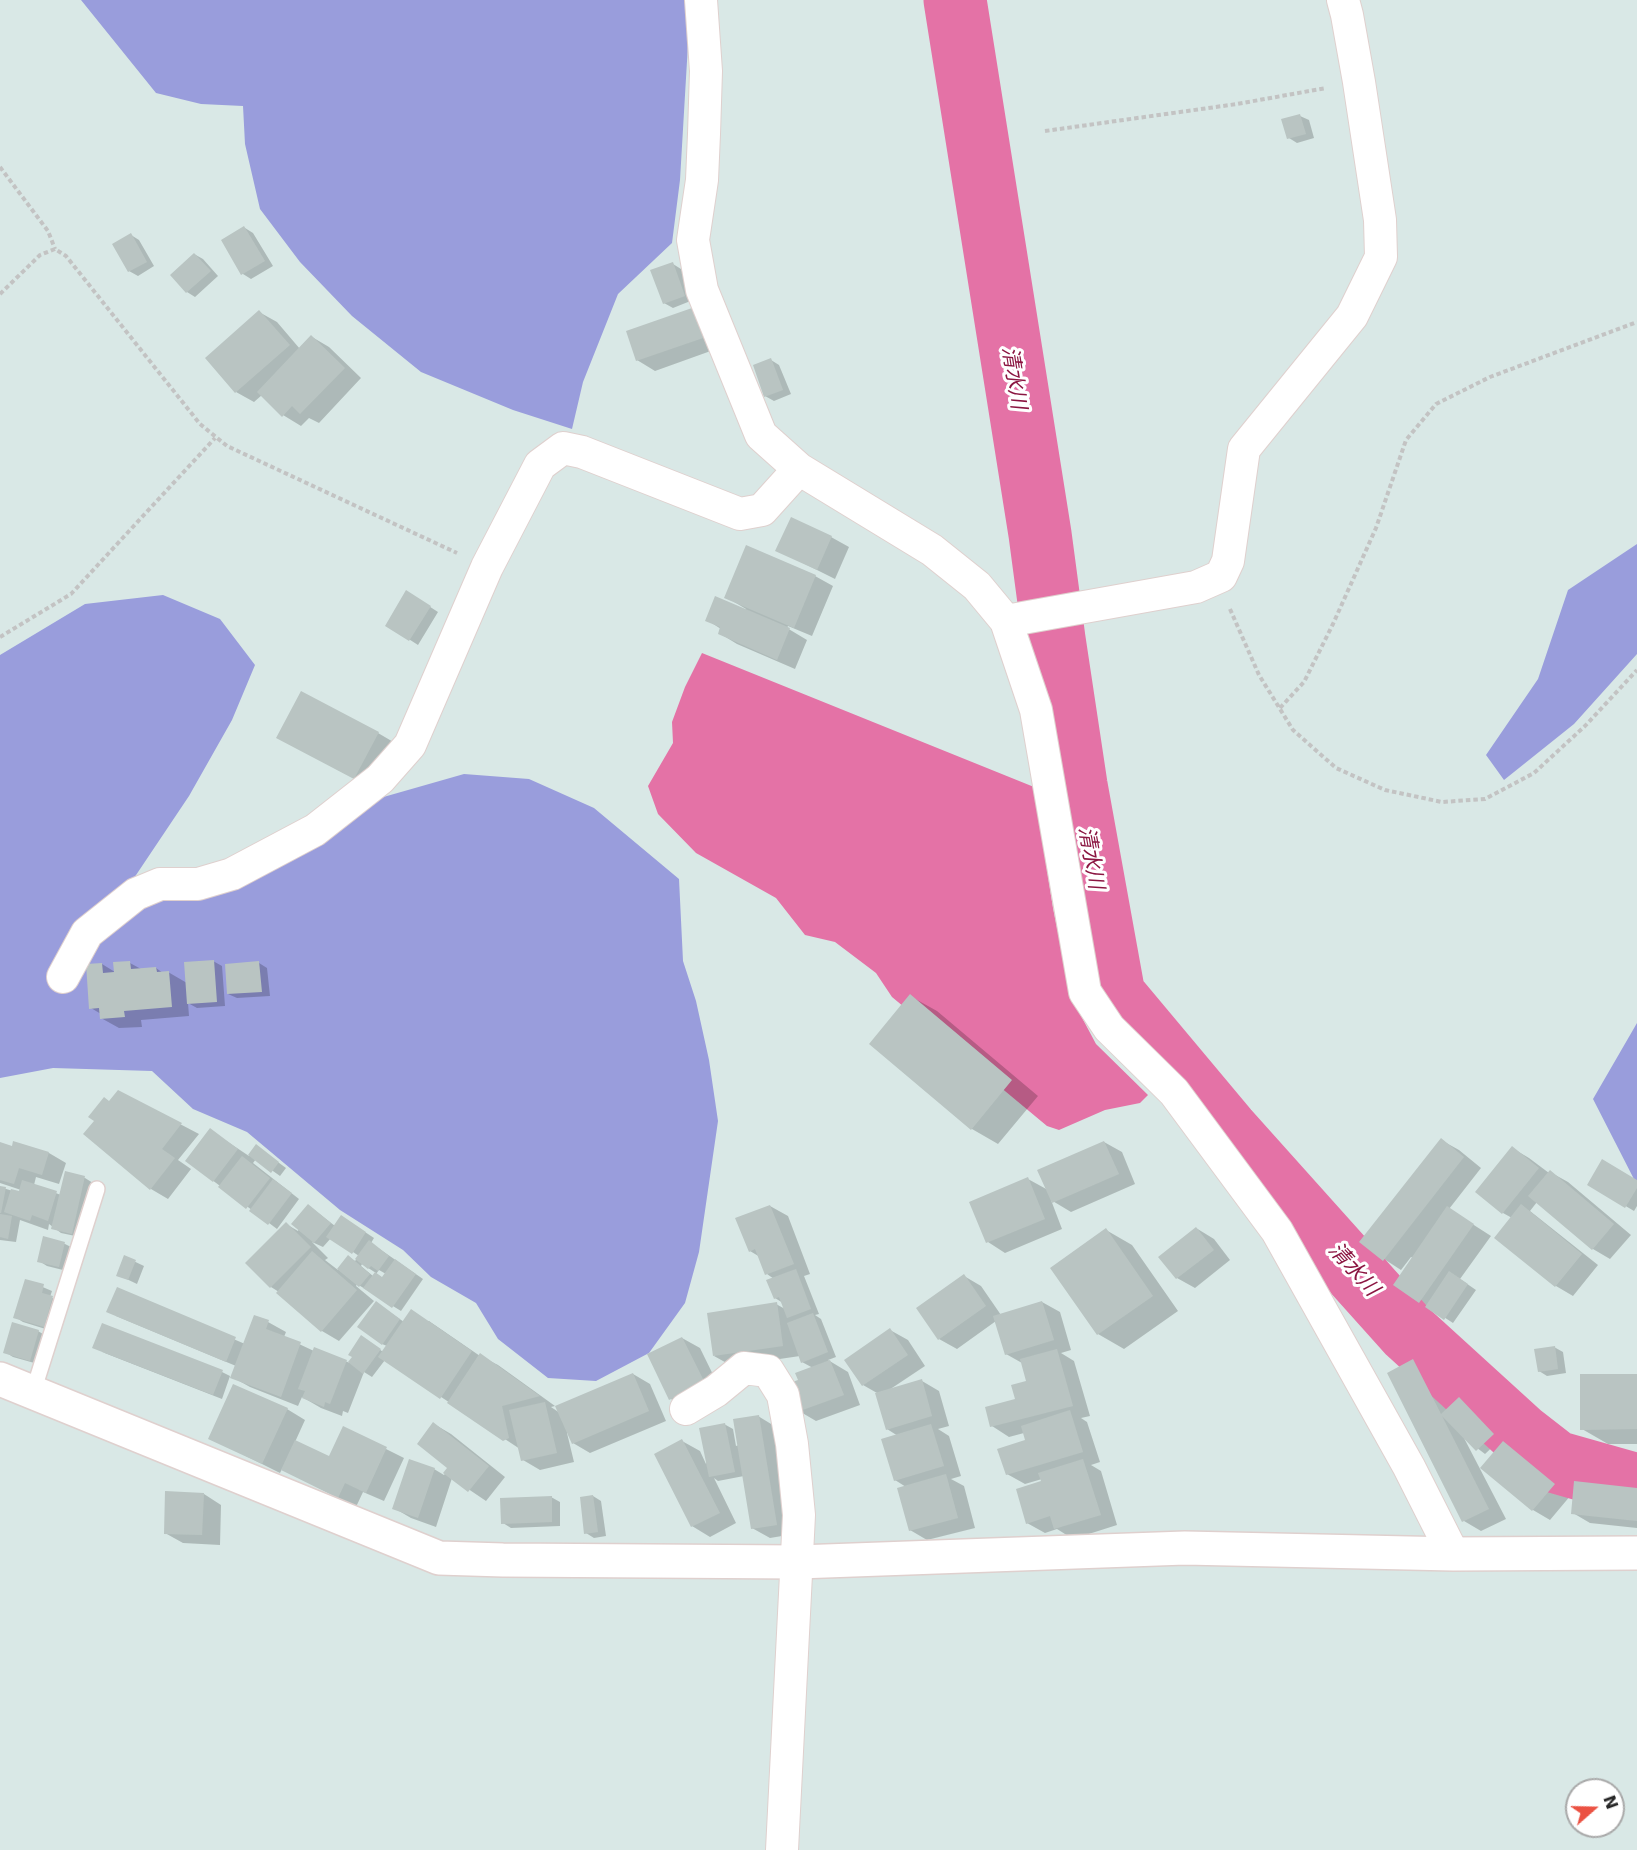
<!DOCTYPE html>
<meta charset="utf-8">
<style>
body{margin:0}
#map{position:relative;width:1637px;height:1850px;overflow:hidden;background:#d9e8e6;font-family:"DejaVu Sans",sans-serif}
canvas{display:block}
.north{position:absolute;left:1565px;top:1778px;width:60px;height:60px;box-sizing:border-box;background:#fff;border:2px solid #a9a9a9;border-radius:50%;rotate:70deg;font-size:16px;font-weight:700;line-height:24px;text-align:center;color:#272727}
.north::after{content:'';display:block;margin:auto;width:21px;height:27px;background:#eb5243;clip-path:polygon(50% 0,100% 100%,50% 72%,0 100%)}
</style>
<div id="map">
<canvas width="1637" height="1850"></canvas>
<div class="north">N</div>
</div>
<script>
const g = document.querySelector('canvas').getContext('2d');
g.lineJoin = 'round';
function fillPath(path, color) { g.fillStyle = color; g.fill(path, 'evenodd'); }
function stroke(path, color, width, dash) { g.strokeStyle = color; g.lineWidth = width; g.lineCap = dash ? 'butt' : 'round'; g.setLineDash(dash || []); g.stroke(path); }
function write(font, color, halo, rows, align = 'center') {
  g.font = font + ' "DejaVu Sans","Noto Sans JP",sans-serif'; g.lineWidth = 6; g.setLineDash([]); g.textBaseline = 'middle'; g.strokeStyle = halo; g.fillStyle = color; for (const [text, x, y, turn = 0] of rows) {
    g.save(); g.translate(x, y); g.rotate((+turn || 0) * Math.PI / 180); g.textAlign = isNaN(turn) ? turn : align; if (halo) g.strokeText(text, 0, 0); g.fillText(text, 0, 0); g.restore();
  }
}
fillPath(new Path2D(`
 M81,0H686L689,27L680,180L672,243L618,294L583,382L572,429L513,410L421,372L352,316L300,262L260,209L245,144L243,106L201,104L156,93Z
 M1637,544V654L1574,724L1504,780L1486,755L1538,679L1568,590Z
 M163,595L220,619L255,665L232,720L189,796L126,890L187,897L380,798L464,774L529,779L594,808L679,879L683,961L696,1001L709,1060L718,1121L699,1252L685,1303L649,1353L596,1381L548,1378L498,1339L476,1303L431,1277L403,1250L340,1210L247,1132L193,1109L152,1071L53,1068L0,1078V655L85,604Z
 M1637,1023V1185L1593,1099Z`), '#999ddc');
fillPath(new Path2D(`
 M702,653L1034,787L1053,908L1071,997L1096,1044L1148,1095L1140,1103L1105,1110L1059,1130L1047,1126L892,997L876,973L835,942L805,935L776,898L696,853L658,814L648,786L673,743L672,722L685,687Z`), '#e472a6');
fillPath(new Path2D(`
 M1300,116L1309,120L1314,138L1297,143L1289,138Z
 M245,228L253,233L273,266L251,279L243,274L223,241Z
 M131,235L139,240L154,266L138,276L129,271Z
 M194,254L203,259L218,276L195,297L187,292L172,275Z
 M673,264L681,269L693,300L673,308L664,303Z
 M691,310L709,320L719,348L655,371L637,360Z
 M259,312L277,322L300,349L312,337L329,347L361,378L319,423L309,418L301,426L283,415L262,395L254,402L236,392Z
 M771,360L779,365L791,394L774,401L765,396Z
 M831,537L849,547L835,579L777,550Z
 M815,576L833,586L812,636L788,626L787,628L807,640L795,669L737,644L719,633L721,629L707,620L745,611L746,609L726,597Z
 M407,592L438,612L418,645L387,625Z
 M378,733L395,743L372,788L295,747Z
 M213,961L222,966L225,1006L197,1008L188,1003L189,1016L141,1020L142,1027L119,1028L101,1018V1014L91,1008L102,964L115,972L130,963L141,969L156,968L163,973L168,972L187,983Z
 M259,963L267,968L270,996L237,998L228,994Z
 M910,996L937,1011L1038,1096L998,1144L972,1129Z
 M119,1092L199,1134L178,1160L191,1169L168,1199L151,1189L110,1102Z
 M210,1130L249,1156L256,1146L286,1168L280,1176L256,1159L253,1163L299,1199L277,1229L187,1161Z
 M1441,1140L1459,1150L1481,1168L1449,1209L1491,1236L1460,1279L1476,1290L1453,1323L1395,1285L1413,1258L1411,1257L1401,1270L1384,1259Z
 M1104,1142L1122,1152L1135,1184L1071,1212L1051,1200L1062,1229L1005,1253L988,1242L971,1203L1028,1179L1048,1190Z
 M0,1143L13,1148L49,1153L66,1163L59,1184L36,1177L34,1185L61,1195L66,1173L85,1178L93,1183L80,1237L61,1233L49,1224L48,1230L20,1220L16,1242L0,1240V1187L19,1193L21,1190L0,1183Z
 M1512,1148L1529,1158L1549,1173L1550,1172L1568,1182L1631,1235L1610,1259L1593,1249L1537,1202L1530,1211L1598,1265L1573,1296L1556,1286L1512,1218L1503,1213Z
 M1637,1182V1206L1634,1211L1589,1184Z
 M308,1205L335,1226L350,1222L374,1238L371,1243L423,1279L401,1311L357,1284L356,1286L374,1301L339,1341L322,1331L279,1292L271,1287L286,1224L298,1231ZM331,1238L353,1252L359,1256L355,1261L349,1257L338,1270L325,1260L328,1258L312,1242L323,1247ZM362,1264L376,1273L373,1276L361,1266ZM379,1270L386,1274L383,1278L376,1274Z
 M770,1206L788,1216L810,1274L804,1276L819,1314L815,1315L821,1319L836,1357L828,1360L848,1372L860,1405L816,1421L799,1411L800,1381L813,1368L802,1362L800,1356L732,1366L714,1356L776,1304L785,1309L783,1303L775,1298L774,1279L767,1274L760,1257L750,1251Z
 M1196,1228L1214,1239L1230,1260L1195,1288L1177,1278L1160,1257Z
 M1106,1230L1132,1245L1178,1311L1124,1349L1098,1334Z
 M44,1238L65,1244L73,1248L67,1271L47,1266L39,1261Z
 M125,1257L144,1266L137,1284L118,1275Z
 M964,1276L981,1286L1001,1315L1042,1302L1060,1312L1071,1350L1061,1353L1074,1361L1090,1416L1081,1418L1087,1422L1100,1462L1091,1465L1101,1471L1117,1525L1073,1539L1057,1529L1045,1533L1027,1523L1043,1482L1042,1479L1025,1484L1007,1474L1027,1441L1024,1433L1009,1437L992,1426L1017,1400L1028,1382L1022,1363L1006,1354L996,1321L957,1349L939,1339Z
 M26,1280L52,1291L50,1297L61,1302L52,1331L23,1322L15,1317Z
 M118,1289L245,1344L268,1322L286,1332L284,1337L314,1351L315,1349L350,1363L370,1342L383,1352L387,1346L382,1344L384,1308L404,1322L429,1321L480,1356L498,1365L555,1406L551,1407L560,1413L633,1374L650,1384L666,1421L590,1453L573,1443L568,1432L567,1433L574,1462L540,1470L523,1460L520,1449L385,1360L372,1377L364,1372L348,1413L343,1411L342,1416L321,1408L302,1397L298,1406L250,1387L232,1377L236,1366L116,1316Z
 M890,1330L908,1340L925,1366L889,1390L922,1381L939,1391L949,1426L938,1429L949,1436L961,1476L951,1479L964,1486L975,1528L927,1540L910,1530L906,1487L895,1480L898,1436L887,1429L877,1393L863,1385Z
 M38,1331L46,1336L38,1364L13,1357L5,1352Z
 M682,1338L700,1348L722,1393L688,1409L671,1399Z
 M1554,1347L1563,1352L1566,1373L1547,1376L1539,1371Z
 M102,1352L222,1372L230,1376L222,1399Z
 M1413,1361L1431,1371L1449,1408L1459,1399L1467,1404L1501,1439L1485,1454L1464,1438L1506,1519L1481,1531L1464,1521Z
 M1637,1375V1444H1608L1582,1429Z
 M287,1409L305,1420L295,1442L329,1458L344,1428L404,1458L384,1501L363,1492L356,1507L282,1469L280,1473L210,1438Z
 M758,1416L776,1427L794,1534L770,1538L752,1528L744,1476L718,1481L714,1478L736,1523L710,1537L692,1526L682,1441L700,1451L706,1464L724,1424L733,1429L736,1446L739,1445Z
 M434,1424L451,1434L505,1477L486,1501L452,1478L436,1527L411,1518L394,1508L434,1469L444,1475L449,1468Z
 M1503,1443L1520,1453L1571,1495L1550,1520L1533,1510L1482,1468Z
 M1637,1489V1528L1590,1523L1573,1513Z
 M204,1494L221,1505L220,1545L183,1543L165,1533Z
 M593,1496L601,1501L606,1536L594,1538L586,1533Z
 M551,1497L560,1502V1526L511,1528L503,1523Z`), '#0003');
stroke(new Path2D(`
 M955,0L1040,534L1054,639L1076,785L1114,995L1227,1130L1408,1332L1520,1434L1556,1462L1637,1485`), '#e472a6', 63);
fillPath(new Path2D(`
 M1300,114L1306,134L1287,139L1281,119Z
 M244,226L265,261L241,275L221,240Z
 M131,233L147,262L128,272L112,244Z
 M194,253L211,271L186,293L170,275Z
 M673,262L685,296L663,304L650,270Z
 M692,308L703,338L636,361L626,331Z
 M259,310L290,345L235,393L205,358Z
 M311,335L345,368L300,414L292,406L282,417L257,392Z
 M771,358L783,390L764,397L753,365Z
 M791,517L832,536L817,570L775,551Z
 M746,545L816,575L794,628L724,598Z
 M406,590L431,606L409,641L385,626Z
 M715,596L790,628L777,660L718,634L720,627L705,621Z
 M301,691L379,732L354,779L276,738Z
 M214,960L217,1002L187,1004L184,962Z
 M130,961L131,969L156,967L157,972L169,971L172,1007L124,1011L125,1017L100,1019L99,1008L89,1009L86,964L102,963L103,973L114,972L113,962Z
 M259,961L262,992L227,994L225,964Z
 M910,994L1012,1080L971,1130L869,1044Z
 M118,1090L182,1123L162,1149L175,1158L150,1190L83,1134L94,1121L88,1117L104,1097L109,1101Z
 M210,1128L238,1149L213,1182L185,1161Z
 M1441,1138L1464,1157L1383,1261L1359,1242Z
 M13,1141L49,1152L42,1175L19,1168L14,1184L0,1180V1142L12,1146Z
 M1104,1141L1119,1174L1052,1203L1037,1170Z
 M256,1144L279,1162L271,1173L248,1155Z
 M1512,1146L1539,1168L1502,1214L1475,1192Z
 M242,1156L270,1178L246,1209L218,1187Z
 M1602,1159L1637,1180V1188L1625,1208L1587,1185Z
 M1550,1170L1614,1224L1592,1250L1528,1196Z
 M65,1171L85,1176L72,1234L51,1229Z
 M1028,1177L1045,1219L986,1243L969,1202Z
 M273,1179L292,1193L268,1225L249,1211Z
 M22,1180L57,1191L48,1221L32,1215L30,1221L4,1212L11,1189L19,1191Z
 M0,1186L6,1187L1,1213H0Z
 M308,1204L331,1223L314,1243L291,1224Z
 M1521,1204L1582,1254L1555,1287L1494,1238Z
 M770,1205L794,1264L765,1275L755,1249L749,1252L735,1218Z
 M1447,1206L1474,1224L1419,1303L1393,1285Z
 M0,1214L12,1216L8,1239L0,1237Z
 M341,1215L366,1232L352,1254L326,1237Z
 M286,1222L311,1247L270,1288L245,1263Z
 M1196,1227L1214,1250L1176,1279L1158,1257Z
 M1106,1228L1153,1296L1097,1335L1050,1268Z
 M43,1236L65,1242L59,1267L37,1262Z
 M369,1240L389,1256L378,1271L371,1266L368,1269L355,1259Z
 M312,1251L357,1290L321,1332L276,1293Z
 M124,1255L136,1260L128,1280L116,1276Z
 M348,1255L370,1274L359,1287L337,1269Z
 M395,1259L416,1274L392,1308L363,1288L375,1272L382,1277Z
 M796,1269L811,1309L787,1318L779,1297L774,1299L766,1280Z
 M1449,1271L1468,1284L1444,1320L1425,1307Z
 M964,1274L986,1306L938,1340L916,1308Z
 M25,1279L44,1284L42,1293L53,1296L44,1327L13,1318Z
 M117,1287L236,1337L226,1362L106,1312Z
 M376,1301L400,1319L382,1345L357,1327Z
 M1042,1301L1054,1340L1005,1355L993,1316Z
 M777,1302L783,1346L713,1356L707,1313Z
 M411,1309L472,1351L440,1399L378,1357Z
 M813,1313L828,1352L801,1363L787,1323Z
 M254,1315L269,1320L266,1329L301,1342L281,1397L230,1378Z
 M12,1322L39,1330L30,1361L3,1353Z
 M102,1323L223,1370L213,1395L92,1348Z
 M890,1328L908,1355L862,1386L844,1360Z
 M361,1335L381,1349L363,1374L348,1362L352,1357L348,1355Z
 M682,1337L705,1383L669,1400L647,1354Z
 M1555,1346L1558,1369L1538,1372L1534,1349Z
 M314,1347L347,1360L330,1404L325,1402L324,1407L302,1398L305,1391L298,1389Z
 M1057,1349L1073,1406L990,1427L985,1407L1015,1399L1011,1385L1026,1381L1020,1359Z
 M480,1353L540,1396L502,1406L509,1438L503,1441L447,1403Z
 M1413,1359L1441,1414L1459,1397L1494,1434L1476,1451L1442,1416L1489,1509L1462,1522L1387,1373Z
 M830,1360L844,1395L797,1412L787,1384L798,1380L795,1373Z
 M633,1373L649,1411L572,1444L555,1406Z
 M1580,1374H1637V1429L1580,1430Z
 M922,1379L932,1416L886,1430L875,1393Z
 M233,1384L288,1408L262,1464L208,1439Z
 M545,1402L557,1453L521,1461L509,1410Z
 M1070,1410L1083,1452L1006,1475L997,1449L1025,1440L1021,1426Z
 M759,1415L777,1525L751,1529L733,1419Z
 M433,1422L489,1466L468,1492L443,1473L447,1468L417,1444Z
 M725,1423L735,1472L709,1477L699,1428Z
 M931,1424L944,1466L894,1481L881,1439Z
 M343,1426L387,1447L366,1493L345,1483L338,1498L281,1470L295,1440L329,1456Z
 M682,1439L720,1513L691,1527L654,1454Z
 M1503,1441L1555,1484L1532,1511L1480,1468Z
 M409,1459L435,1468L418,1518L392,1509Z
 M1083,1459L1101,1515L1054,1529L1050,1516L1026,1524L1016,1489L1041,1481L1038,1473Z
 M946,1474L958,1518L909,1531L897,1488Z
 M1574,1481L1637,1488V1521L1571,1514Z
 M165,1491L204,1493L202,1535L164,1534Z
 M593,1495L598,1532L584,1534L580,1497Z
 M552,1496V1522L501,1524L500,1498Z`), '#b9c4c2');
const lane = new Path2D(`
 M33,1392L97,1189`);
const street = new Path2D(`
 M701,0L706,71L704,134L702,180L693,240L702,290L761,435L799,469L932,550L977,586L1006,621L1036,710L1085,992L1109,1028L1174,1092L1277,1231L1409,1467L1453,1554
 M1006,621L1196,587L1221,576L1228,561L1244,449L1352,316L1381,257L1380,220L1359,82L1347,15L1343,0
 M63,977L87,933L136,894L160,884H198L232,874L315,830L380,779L410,745L487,567L540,465L563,448L582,452L740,514L762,510L799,469
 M686,1409L716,1391L744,1368L768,1371L783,1395L792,1444L799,1515L782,1850`);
const secondary = new Path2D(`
 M0,1379L439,1558L503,1560L798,1562L1185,1548L1453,1554L1637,1553`);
stroke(lane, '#dfd0ce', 18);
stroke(street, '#dfd0ce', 34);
stroke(secondary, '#dfd0ce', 36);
stroke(new Path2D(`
 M1045,131L1237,104L1326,88
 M0,167L48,231L55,249
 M0,294L40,255L55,249L66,256L200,424L227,446L457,553
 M1230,609L1259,675L1293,730L1336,768L1385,790L1442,802L1485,799L1534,773L1585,726L1637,670
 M0,637L71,594L215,438
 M1280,708L1304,682L1333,624L1376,528L1406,440L1436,404L1490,377L1637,322`), '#c3c3c3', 4, [4.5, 3]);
stroke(lane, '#fff', 15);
stroke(street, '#fff', 32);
stroke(secondary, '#fff', 33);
write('italic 21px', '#8b1642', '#fff', [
 ["清水川",1013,378,81],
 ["清水川",1090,858,80],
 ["清水川",1353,1270,48]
]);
</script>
